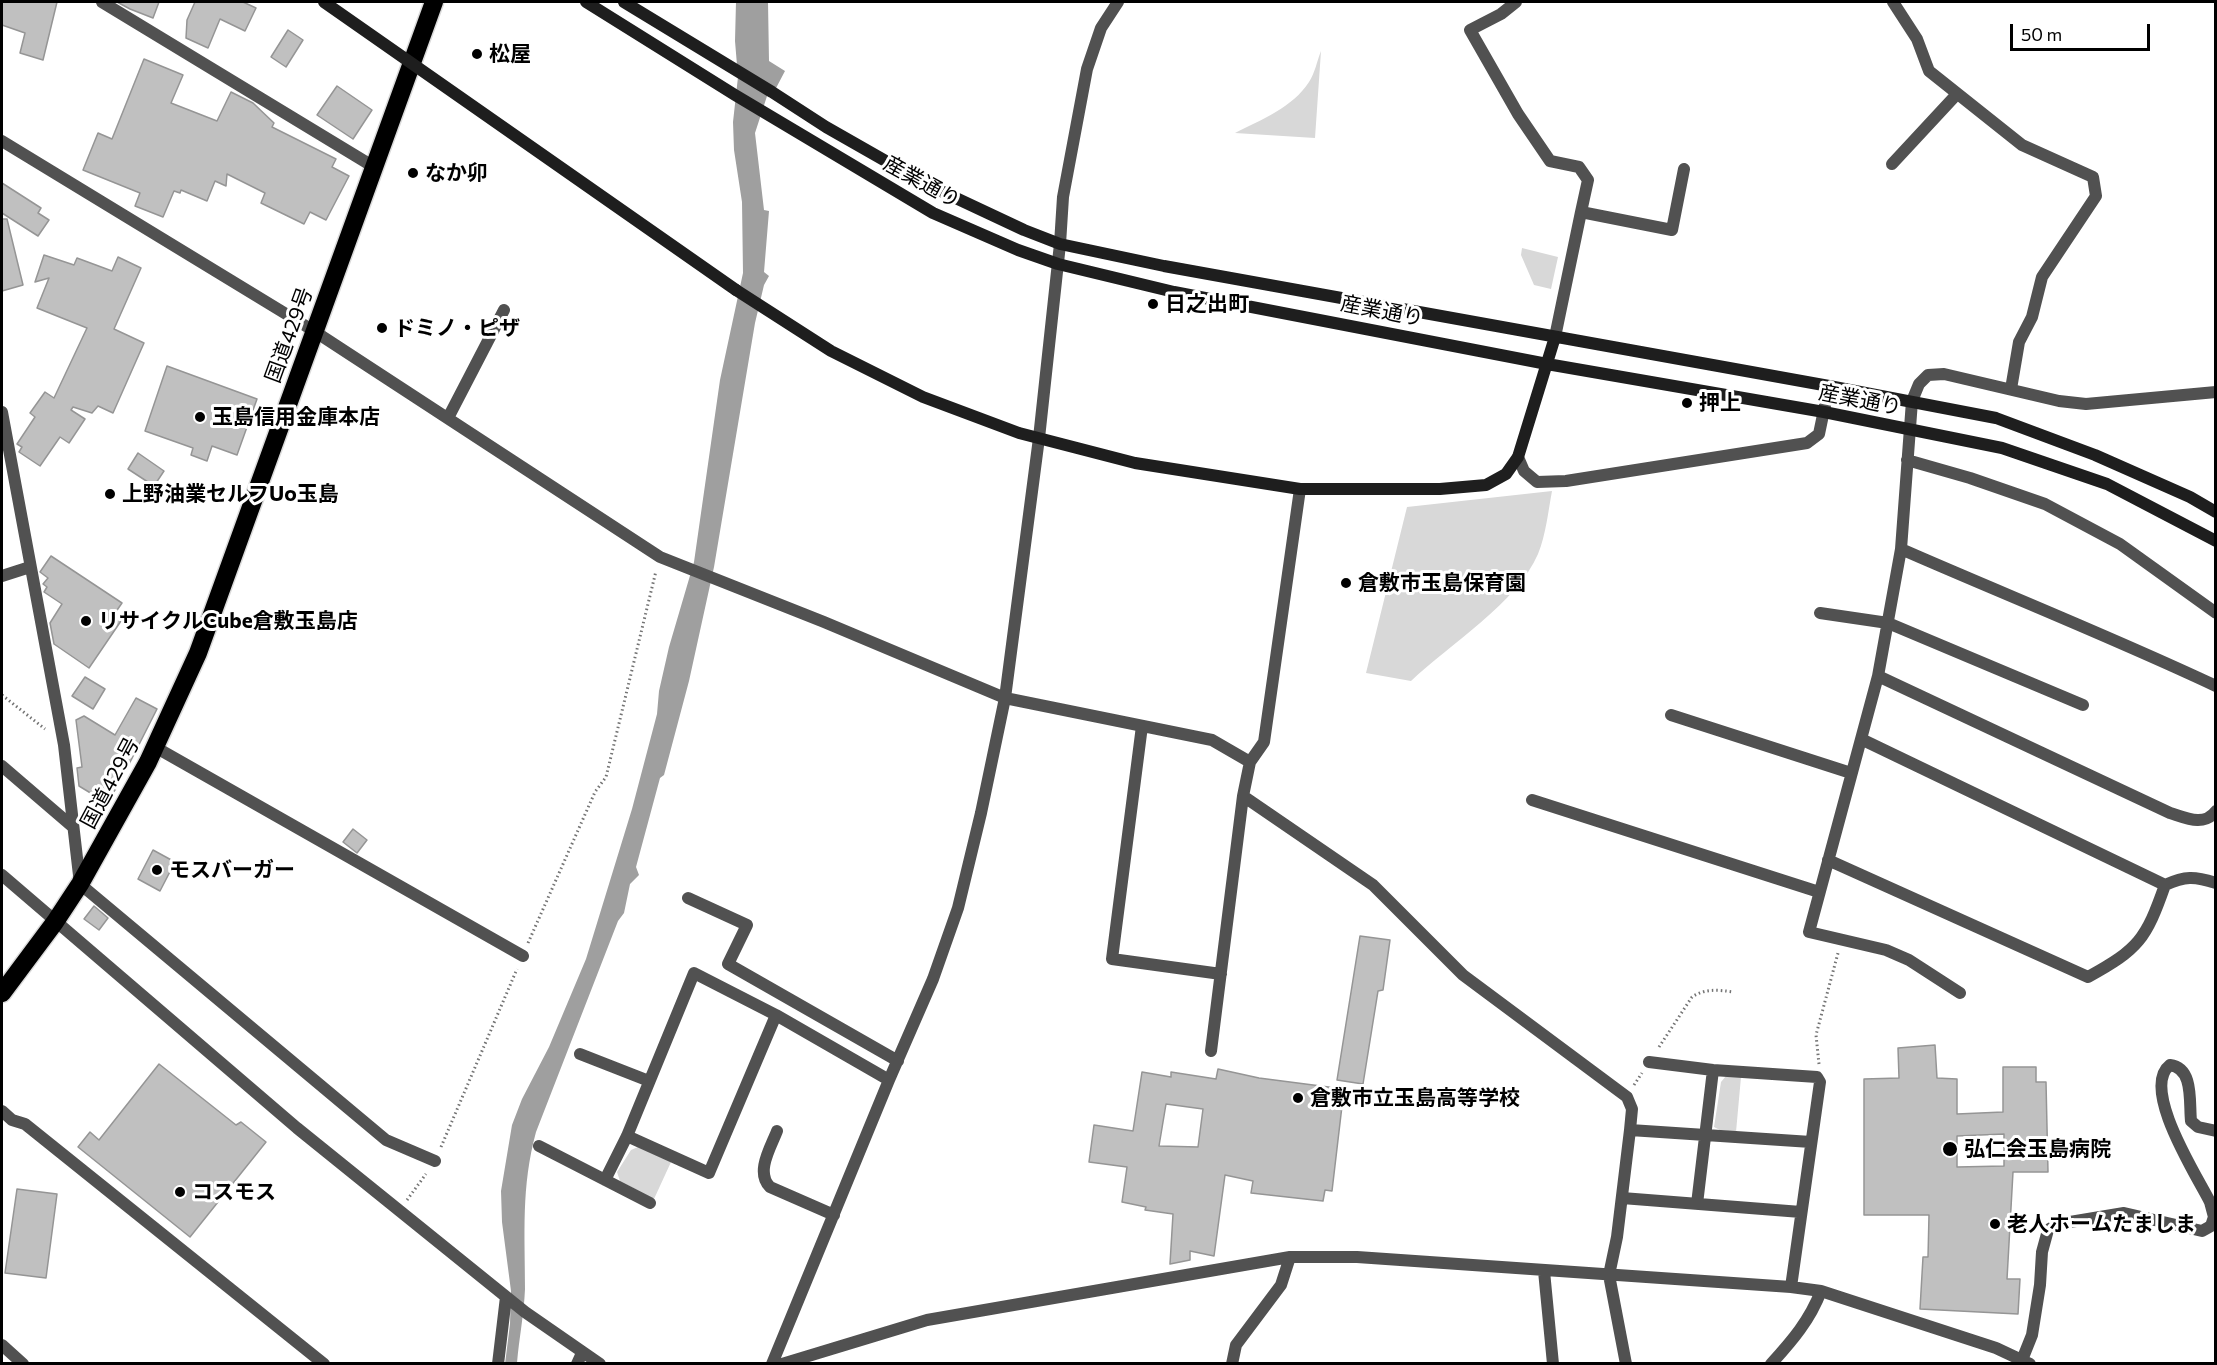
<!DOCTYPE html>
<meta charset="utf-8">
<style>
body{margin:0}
#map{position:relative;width:2217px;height:1365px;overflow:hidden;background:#fff;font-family:Commissioner,sans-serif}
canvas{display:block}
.frame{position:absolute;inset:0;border:3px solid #000;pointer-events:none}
.scale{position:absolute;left:2010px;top:24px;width:140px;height:27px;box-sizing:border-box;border:3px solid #000;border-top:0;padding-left:8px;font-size:18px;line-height:21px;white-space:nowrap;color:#000;-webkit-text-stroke:4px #fff;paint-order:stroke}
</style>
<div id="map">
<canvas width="2217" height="1365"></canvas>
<div class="frame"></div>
<div class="scale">50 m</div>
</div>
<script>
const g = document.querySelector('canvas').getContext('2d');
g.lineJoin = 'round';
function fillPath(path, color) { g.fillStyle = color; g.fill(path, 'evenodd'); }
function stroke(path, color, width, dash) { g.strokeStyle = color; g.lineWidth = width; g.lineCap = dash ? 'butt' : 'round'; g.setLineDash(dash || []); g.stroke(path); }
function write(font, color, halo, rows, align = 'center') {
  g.font = font + ' Commissioner,"Noto Sans JP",sans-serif'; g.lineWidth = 6; g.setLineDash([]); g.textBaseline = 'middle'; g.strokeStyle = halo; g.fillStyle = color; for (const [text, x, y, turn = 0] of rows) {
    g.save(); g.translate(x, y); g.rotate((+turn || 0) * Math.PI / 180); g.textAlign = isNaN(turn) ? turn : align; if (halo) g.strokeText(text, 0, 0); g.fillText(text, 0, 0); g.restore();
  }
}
fillPath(new Path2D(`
 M1321,51L1315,138L1235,133C1261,120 1293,107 1309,82C1315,73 1317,61 1321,51Z
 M1522,248L1558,257L1551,289L1534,285L1521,255Z
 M1552,491C1548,512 1546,534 1538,554C1517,603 1450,644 1411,681L1366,673L1407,507Z
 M1726,1076L1741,1077L1736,1132L1720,1130L1714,1127L1721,1082Z
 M638,1147L671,1162L654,1199L620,1181L617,1172L631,1150Z`), '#d8d8d8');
fillPath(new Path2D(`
 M736,2H768L769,61L785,71L775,90L768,93L755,133L764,210L769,211L764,272L769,276L764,285L755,323L714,567L689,681L664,775L660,778L636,867L639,875L630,884L624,913L618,921L536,1132C521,1187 525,1234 525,1289C524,1314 519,1339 517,1363L505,1364L510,1324L511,1291L502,1222L501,1191L512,1125L522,1099L549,1047L586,959L632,809L657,714L659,691L669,647L694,562L720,380L743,273L742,202L734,150L733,122L738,77L735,41Z`), '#9f9f9f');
const building = new Path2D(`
 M2,2H57L43,60L20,53L25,33L2,25Z
 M117,2H159L153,18L130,9Z
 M195,2H243L256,8L245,31L220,19L208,48L186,38L187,20Z
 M288,30L303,40L286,67L271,57Z
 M144,59L183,75L171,103L217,121L231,92L253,103L274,123L272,127L336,159L332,167L349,176L326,220L310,212L304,224L261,203L265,193L227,174L226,186L215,181L207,201L181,190L180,193L174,191L163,217L135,206L140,193L83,170L98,133L112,139Z
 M337,86L372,110L353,139L317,115Z
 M2,183L41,208L38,213L49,220L38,236L2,213Z
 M2,219H7L23,285L2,291Z
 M44,255L74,265L77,258L112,271L118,257L141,268L114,329L144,343L113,413L98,406L92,413L73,407L71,410L85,419L69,443L60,437L40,466L19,452L22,447L17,444L35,417L30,413L45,392L54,398L87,328L37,308L49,278L35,282Z
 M167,366L257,399L237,455L212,446L207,461L191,455L193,448L145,431Z
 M138,453L164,471L154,486L128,469Z
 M51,556L122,603L115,613L123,618L89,668L54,644L50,623L62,604L44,592L47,587L43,584L48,578L40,572Z
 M85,677L105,689L93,709L72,696Z
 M136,698L157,709L121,780L107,803L79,786L77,768L82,767L76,720L84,716L115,735Z
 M353,829L367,840L357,853L343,842Z
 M153,850L175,862L160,891L138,879Z
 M94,906L108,918L99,930L84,919Z
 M1360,936L1390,940L1383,990L1378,991L1363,1084L1337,1080Z
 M1935,1045L1937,1078L1957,1079V1114L2003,1112V1067H2036V1082H2046L2048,1172H2013L2007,1279H2020L2018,1314L1920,1309L1923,1257H1928L1929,1215H1864V1079L1899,1078L1898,1048ZM2004,1134V1166L1957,1167V1136Z
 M159,1064L236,1125L241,1122L266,1142L190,1237L78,1147L90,1132L99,1140Z
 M1218,1069L1259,1078L1344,1089L1332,1191L1325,1190L1323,1201L1251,1193L1253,1181L1225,1175L1214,1256L1190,1251V1260L1170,1264L1173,1214L1145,1210L1146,1207L1122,1202L1127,1167L1089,1162L1094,1125L1133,1131L1142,1072L1171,1077V1072L1216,1079ZM1166,1104L1203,1109L1198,1147L1159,1146Z
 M17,1189L57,1194L46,1278L5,1273Z`);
fillPath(building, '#c0c0c0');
stroke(building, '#959595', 1.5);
const highway = new Path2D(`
 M2,993L55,922L80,884L148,762L198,653L434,2`);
stroke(highway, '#dbdbdb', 21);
stroke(new Path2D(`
 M2,695L45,729
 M528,943L595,792L606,777L656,571
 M1659,1047L1692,997C1706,988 1718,990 1734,992
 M1819,1064L1816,1035L1838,953
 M1634,1085L1642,1073
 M441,1147L517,969
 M407,1200L426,1174`), '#737373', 3, [1.5, 3]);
stroke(new Path2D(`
 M102,2L374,167
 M1516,2L1501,14L1470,30L1518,114L1550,161L1579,167L1588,180L1581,212
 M1893,2L1917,39L1929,71L2022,145L2093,177L2096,196L2042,277L2032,317L2019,342L2011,389
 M2,141L314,331L660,557L824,622L1005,698L1212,740L1250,762
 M1892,164L1957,94
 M1555,337L1581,212L1672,230L1684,169
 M2,412L64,745L80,884L386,1140L435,1161
 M448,418L504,310
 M1518,457L1524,471L1537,482L1566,481L1807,443L1819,434L1829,386
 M1907,460L1970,478L2045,504L2120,544L2216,613
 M1300,489L1264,742L1250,762L1243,796L1373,885L1463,975L1627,1097L1632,1109L1630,1130L1617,1237L1609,1275L1626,1364
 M1901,549C2006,595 2112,637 2216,686
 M2,576L30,567
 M1820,613L1888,623L2083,705
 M1878,676L2170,813C2186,818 2204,827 2216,811
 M1671,715L1851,773
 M1142,726L1112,959L1221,974
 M1861,739L2165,885C2185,876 2194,876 2216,883
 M155,747L523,956
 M2,766L73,827
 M1532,800L1819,892
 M1828,860L2088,977C2139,949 2146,939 2165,885
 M2,875L297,1128L525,1312L600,1364
 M688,898L747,925L728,964L898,1061
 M1960,993L1909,960L1886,950L1809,932L1878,676L1901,549L1912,401L1919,384L1928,375L1944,374L2059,401L2086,404L2216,392
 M1211,1051L1243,796
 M580,1054L649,1081
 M1649,1062L1713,1070L1817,1077L1820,1082L1791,1287
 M2,1111L12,1120L25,1124L324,1364
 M1630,1130L1811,1142
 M777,1131C771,1147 755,1172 770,1187L834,1215
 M627,1136L709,1173L776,1015
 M539,1146L650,1203
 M605,1180L627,1136L694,973L776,1015L889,1080
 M1622,1198L1801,1212
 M1697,1204L1713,1070
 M1544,1271L1553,1364
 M2,1345L23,1364
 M2022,1360L2032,1335L2040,1285L2042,1252L2048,1230L2058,1224L2124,1213L2202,1231L2211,1226L2214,1217L2210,1202C2197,1176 2140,1088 2170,1065C2194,1068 2189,1102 2191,1121L2198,1127L2216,1131
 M498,1364L506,1297
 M577,1364L582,1353
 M772,1364L889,1080L933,979L958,908L981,813L1005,698L1039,438L1060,244L1063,197L1087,69L1101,28L1118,2
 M782,1364L927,1320L1290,1257H1357L1791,1287L1821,1291L1996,1348L2030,1364
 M1232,1364L1236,1345L1281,1285L1290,1257
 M1771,1364C1792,1341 1810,1320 1821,1291`), '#515151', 12);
stroke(new Path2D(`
 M586,2L735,95L933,213L1018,250L1058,264L1174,292L1547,364L1824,412L2002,448L2107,484L2216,541
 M624,2L772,92L826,127L926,184L1024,230L1060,244L1164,266L1829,386L1996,418L2095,455L2190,497L2216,512
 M736,290L831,351L923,397L1019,433L1135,463L1300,489H1440L1486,485L1506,474L1518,457L1555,337`), '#1e1e1e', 12);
stroke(highway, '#000', 18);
stroke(new Path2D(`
 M324,2L736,290`), '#1e1e1e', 12);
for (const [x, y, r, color] of [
 [477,54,6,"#000"],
 [413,173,6,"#000"],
 [1153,304,6,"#000"],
 [382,328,6,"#000"],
 [1687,403,6,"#000"],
 [200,417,6,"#000"],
 [110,494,6,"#000"],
 [1346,583,6,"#000"],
 [86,621,6,"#000"],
 [157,870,6,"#000"],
 [1298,1098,6,"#000"],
 [1950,1149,8,"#000"],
 [180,1192,6,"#000"],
 [1995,1224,6,"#000"]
]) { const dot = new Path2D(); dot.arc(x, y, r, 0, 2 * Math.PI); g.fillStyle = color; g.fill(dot); stroke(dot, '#fff', 2); }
write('bold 21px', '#000', '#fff', [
 ["松屋",489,54],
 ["なか卯",425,173],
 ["日之出町",1165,304],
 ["ドミノ・ピザ",394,328],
 ["押上",1699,403],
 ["玉島信用金庫本店",212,417],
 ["上野油業セルフUo玉島",122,494],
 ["倉敷市玉島保育園",1358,583],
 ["リサイクルCube倉敷玉島店",98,621],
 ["モスバーガー",169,870],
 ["倉敷市立玉島高等学校",1310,1098],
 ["弘仁会玉島病院",1964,1149],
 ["コスモス",192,1192],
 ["老人ホームたましま",2007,1224]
], 'left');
write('21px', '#000', '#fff', [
 ["産業通り",922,182,29],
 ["産業通り",1382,311,11],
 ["国道429号",289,335,-70],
 ["産業通り",1860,400,11],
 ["国道429号",110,783,-62]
]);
</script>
